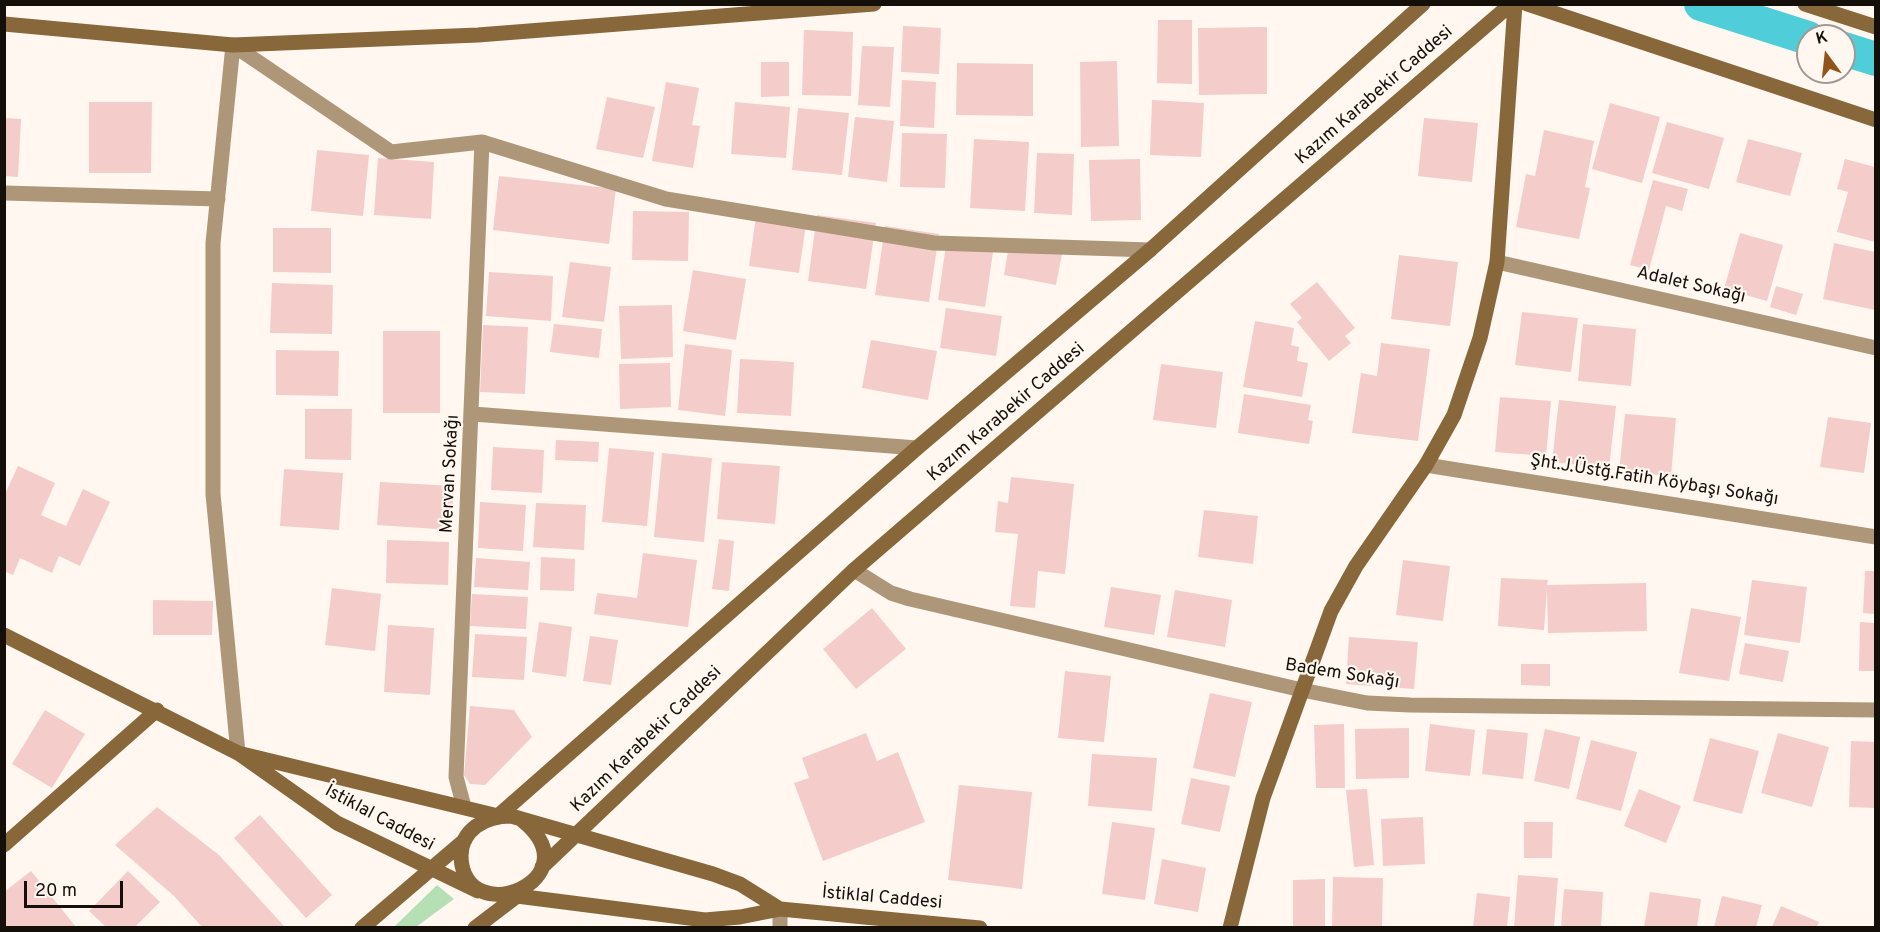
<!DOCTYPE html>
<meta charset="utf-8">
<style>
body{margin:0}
#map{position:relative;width:1880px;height:932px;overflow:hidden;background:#fff7f0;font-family:Overpass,sans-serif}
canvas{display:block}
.frame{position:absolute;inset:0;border:6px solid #150f09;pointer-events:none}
.north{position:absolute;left:1796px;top:24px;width:60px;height:60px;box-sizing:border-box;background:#fff7f0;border:2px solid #a19a94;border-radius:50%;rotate:345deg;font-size:16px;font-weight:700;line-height:24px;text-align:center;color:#150f09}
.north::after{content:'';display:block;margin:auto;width:21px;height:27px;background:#92531b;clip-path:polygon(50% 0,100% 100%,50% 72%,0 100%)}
.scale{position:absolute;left:24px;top:881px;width:99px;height:27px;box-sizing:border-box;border:3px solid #150f09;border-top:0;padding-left:8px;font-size:18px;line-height:21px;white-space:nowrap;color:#150f09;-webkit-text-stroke:4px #fff7f0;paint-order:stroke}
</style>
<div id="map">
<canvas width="1880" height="932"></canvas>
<div class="frame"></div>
<div class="north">K</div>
<div class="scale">20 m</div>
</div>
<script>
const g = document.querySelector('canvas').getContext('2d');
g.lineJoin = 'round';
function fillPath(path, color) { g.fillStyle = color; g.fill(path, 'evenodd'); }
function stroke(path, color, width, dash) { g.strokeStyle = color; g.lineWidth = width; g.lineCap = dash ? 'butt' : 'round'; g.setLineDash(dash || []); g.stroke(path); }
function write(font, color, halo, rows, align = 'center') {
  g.font = font + ' Overpass,sans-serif'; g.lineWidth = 4.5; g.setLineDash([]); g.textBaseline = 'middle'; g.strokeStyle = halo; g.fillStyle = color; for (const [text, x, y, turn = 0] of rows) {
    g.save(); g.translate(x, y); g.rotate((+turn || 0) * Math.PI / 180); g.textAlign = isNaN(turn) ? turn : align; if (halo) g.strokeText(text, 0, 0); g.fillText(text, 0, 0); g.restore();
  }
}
fillPath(new Path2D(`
 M437,885L454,899L416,927H394Z`), '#b5dfb5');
stroke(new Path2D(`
 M1701,4L1808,38
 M1844,49L1876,59`), '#4fceda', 34);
fillPath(new Path2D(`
 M1158,20H1192V84L1157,83Z
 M903,26L941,28L939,74L901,72Z
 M1267,27V94L1199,95L1198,28Z
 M804,30L853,32L851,96L802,95Z
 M862,46L894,47L890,107L858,105Z
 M1117,61L1119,146L1081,147L1080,62Z
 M761,62H789V96L761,97Z
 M957,63L1033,64V116L956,115Z
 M902,80L936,82L934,128L900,126Z
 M666,82L699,88L692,125L700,126L693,168L652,161Z
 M607,97L655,107L643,158L596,149Z
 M1152,100L1204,103L1201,157L1150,155Z
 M89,102H152L151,173H89Z
 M735,102L790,107L786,158L731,154Z
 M1610,103L1660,117L1642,183L1592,169Z
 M798,108L849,113L842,175L792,170Z
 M855,117L894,121L887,182L848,177Z
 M4,118L21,119L18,177L4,176Z
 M1424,118L1478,123L1472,182L1418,176Z
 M1667,122L1724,138L1709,189L1652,173Z
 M1544,130L1594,141L1585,187L1590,188L1579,239L1516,227L1526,174L1535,176Z
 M902,133L947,134L945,188L900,187Z
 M974,139L1029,142L1025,211L970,208Z
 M1748,139L1802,153L1790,196L1736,182Z
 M317,150L369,155L363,216L311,211Z
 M1037,153L1074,154L1072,215L1034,213Z
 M378,158L434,162L431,219L374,215Z
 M1140,159L1141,220L1091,221L1089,160Z
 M1845,159L1875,167V242L1837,232L1848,192L1837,189Z
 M499,176L616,189L609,244L493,230Z
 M1653,180L1688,189L1682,211L1666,206L1649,270L1630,265Z
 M757,209L807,216L799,273L749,266Z
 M633,211L689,212L688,261L632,260Z
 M817,215L876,223L866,289L808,281Z
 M885,226L939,234L929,302L875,295Z
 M273,228H331V273L273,272Z
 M1740,233L1783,245L1767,301L1724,289Z
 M947,238L994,245L985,307L938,300Z
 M1834,243L1875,252V310L1823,299Z
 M1009,245L1062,254L1056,285L1004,275Z
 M1399,255L1458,262L1450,326L1391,319Z
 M570,262L611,267L604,322L562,317Z
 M693,270L746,279L736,340L683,331Z
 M489,272L553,276L551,321L486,316Z
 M1317,282L1355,328L1345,336L1351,343L1329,361L1297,322L1302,318L1290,304Z
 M272,283L333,285L332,334L270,333Z
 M1776,286L1803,294L1796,315L1770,307Z
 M672,305L673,357L621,359L619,306Z
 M946,308L1002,316L996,356L940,348Z
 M1522,312L1578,318L1571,372L1515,365Z
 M1255,321L1294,328L1291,345L1299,347L1297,361L1308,363L1302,397L1243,387Z
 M554,324L602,329L599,358L550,352Z
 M1583,324L1636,329L1631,386L1578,381Z
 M483,325L528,327L525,394L480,392Z
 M383,331H440V413H383Z
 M871,340L937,351L928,400L862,388Z
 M1381,343L1430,349L1418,441L1352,433L1361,373L1377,376Z
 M685,344L732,350L725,416L678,410Z
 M276,350L339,351L338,396L276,395Z
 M740,359L794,362L791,416L737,413Z
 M670,363L671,407L620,409L619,364Z
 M1161,364L1223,372L1216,428L1153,420Z
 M1244,394L1311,405L1308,420L1313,421L1309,444L1238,433Z
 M1500,397L1551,401L1546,456L1495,452Z
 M1559,400L1616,406L1609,468L1552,462Z
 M305,409H352L351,460L305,459Z
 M1625,414L1676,418L1671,476L1619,472Z
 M1828,417L1871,423L1864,473L1820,467Z
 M556,440L599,442L598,462L555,460Z
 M493,447L544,450L542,493L491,490Z
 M609,448L654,452L647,526L602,522Z
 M662,453L712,458L704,542L654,537Z
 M722,462L780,466L775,524L717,519Z
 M18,466L55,483L41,515L66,526L83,489L110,502L80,566L59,556L52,573L20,558L13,575L4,571V496Z
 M284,469L343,473L339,530L280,526Z
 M1011,477L1074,484L1065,574L1038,571L1035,608L1010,606L1018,534L995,532L998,501L1008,503Z
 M380,482L454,486L451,530L377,525Z
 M480,502L526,505L523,551L478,548Z
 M536,503L586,505L584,550L533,547Z
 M1204,510L1258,516L1253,564L1198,557Z
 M719,539L734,541L729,591L712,589Z
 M387,540L449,542L448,585L386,583Z
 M643,553L697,560L688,627L594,614L597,593L637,598Z
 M541,557L575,559L574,591L540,590Z
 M476,558L530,562L528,590L474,587Z
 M1403,560L1450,566L1443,621L1396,615Z
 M1865,571H1875V614L1863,613Z
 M1501,578L1548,580L1547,585L1646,583L1647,631L1548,633L1547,590L1544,630L1498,626Z
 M1752,580L1807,587L1800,643L1744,635Z
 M1111,587L1161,595L1154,635L1104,627Z
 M332,588L381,594L375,651L325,645Z
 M1175,590L1232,600L1225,647L1167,637Z
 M472,594L528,597L526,629L470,626Z
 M153,600L213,601L212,635H153Z
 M872,608L906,649L856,689L823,649Z
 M1691,608L1741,617L1729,681L1679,673Z
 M539,622L572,627L566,677L532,672Z
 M1860,622L1875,623V671H1859Z
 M388,625L434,628L430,695L384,692Z
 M475,634L527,637L524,680L472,677Z
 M590,636L618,640L611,685L583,681Z
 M1349,637L1418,642L1414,689L1346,684Z
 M1745,643L1789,651L1783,682L1739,674Z
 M1521,664H1550V686L1521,685Z
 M1065,671L1111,676L1104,742L1058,738Z
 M1210,693L1252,702L1235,777L1193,768Z
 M470,706L514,710L532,737L485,785L470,784L464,775Z
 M45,710L85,734L52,788L12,764Z
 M1344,724L1345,788H1316L1314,725Z
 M1430,724L1475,730L1470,776L1425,771Z
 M1409,728V778L1356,779L1355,729Z
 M1487,729L1528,733L1523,779L1482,774Z
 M1545,729L1580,737L1569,789L1534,781Z
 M866,733L877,761L898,752L925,822L823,861L794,783L809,778L802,758Z
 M1778,733L1829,747L1812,807L1761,793Z
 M1710,738L1759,751L1742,814L1693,801Z
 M1591,740L1637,752L1621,811L1576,799Z
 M1851,741L1875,742V808L1849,807Z
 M1092,754L1157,758L1152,811L1088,806Z
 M1191,778L1230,786L1220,832L1181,824Z
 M959,785L1032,792L1022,889L948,880Z
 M1367,789L1374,865L1354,867L1346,790Z
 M1639,789L1681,806L1666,843L1624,826Z
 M157,807L219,855L285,927H202L174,896L115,845Z
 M260,815L332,895L306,918L234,838Z
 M1423,817L1425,864L1383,866L1381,819Z
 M1112,822L1155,828L1145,900L1102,894Z
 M1524,822H1553L1552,858H1524Z
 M1162,859L1206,868L1198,912L1154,904Z
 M31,871L76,927H4V892Z
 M128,871L160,902L135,927H106L89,911Z
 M1518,875L1558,878L1554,927H1514Z
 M1333,877L1383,878L1382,927H1332Z
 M1325,879V927H1293V880Z
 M1564,889L1603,892L1601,927H1561Z
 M1650,892L1701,899L1697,927H1644Z
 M1477,893L1510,897L1507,927H1473Z
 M1722,896L1762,905L1756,927H1714Z
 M1781,906L1819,922L1817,927H1772Z`), '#f4cdca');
stroke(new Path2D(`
 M4,193L218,199
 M854,570L891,593L910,599L1302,690`), '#ae9679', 15);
stroke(new Path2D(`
 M1497,262L1876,348
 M473,414L917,448
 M1426,465L1876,537
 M1302,690L1367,703L1410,705L1876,710
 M238,753L213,494V243L233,45L391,152L482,142L666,199L934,243L1150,250
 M464,807L456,777L482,142
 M780,928V909`), '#ae9679', 15);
stroke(new Path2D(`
 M1527,4L1876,120
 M1805,4L1876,27
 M4,24L233,45L478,35L874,4
 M4,635L238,753L337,823L478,891
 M238,753L498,816L917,448L1150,250L1423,4
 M523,821C594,879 466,932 461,858C460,829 486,816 511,816L713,874L740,884L780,909
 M4,845L157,710
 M542,867L854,570L1511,4
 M362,928L465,840
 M475,928L517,896L705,920L740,917L780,909L980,928
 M1230,928L1263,798L1331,611L1356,566L1426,465L1454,415L1480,338L1497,262L1515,4`), '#88673a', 15);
write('18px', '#150f09', '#fff7f0', [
 ["Kazım Karabekir Caddesi",1375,96,-41],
 ["Adalet Sokağı",1691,286,13],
 ["Kazım Karabekir Caddesi",1007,413,-41],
 ["Mervan Sokağı",451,474,-87],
 ["Şht.J.Üstğ.Fatih Köybaşı Sokağı",1654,481,9],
 ["Badem Sokağı",1342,675,9],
 ["Kazım Karabekir Caddesi",647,740,-44],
 ["İstiklal Caddesi",379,819,28],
 ["İstiklal Caddesi",882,899,5]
]);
</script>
